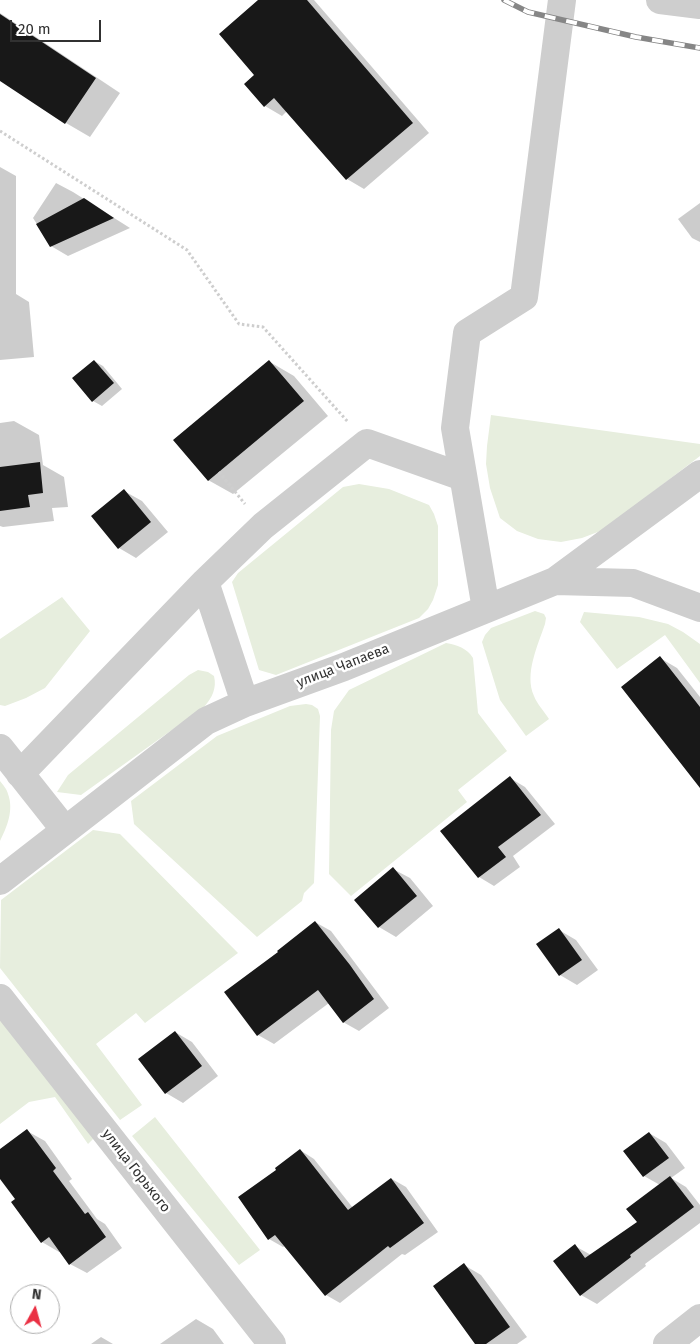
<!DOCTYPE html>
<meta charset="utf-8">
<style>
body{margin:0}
#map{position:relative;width:700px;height:1344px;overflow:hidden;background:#fff;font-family:"Fira Sans",sans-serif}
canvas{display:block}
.north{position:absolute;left:10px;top:1284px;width:50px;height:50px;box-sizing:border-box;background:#fff;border:1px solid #adadad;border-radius:50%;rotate:7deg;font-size:14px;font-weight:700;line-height:20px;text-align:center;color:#313131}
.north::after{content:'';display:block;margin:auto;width:18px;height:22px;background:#ea3043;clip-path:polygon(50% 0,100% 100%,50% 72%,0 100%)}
.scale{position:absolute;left:10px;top:20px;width:91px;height:22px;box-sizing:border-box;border:2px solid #313131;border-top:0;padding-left:6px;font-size:15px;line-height:18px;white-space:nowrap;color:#313131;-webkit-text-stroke:4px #fff;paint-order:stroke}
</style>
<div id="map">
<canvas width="700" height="1344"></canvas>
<div class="north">N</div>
<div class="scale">20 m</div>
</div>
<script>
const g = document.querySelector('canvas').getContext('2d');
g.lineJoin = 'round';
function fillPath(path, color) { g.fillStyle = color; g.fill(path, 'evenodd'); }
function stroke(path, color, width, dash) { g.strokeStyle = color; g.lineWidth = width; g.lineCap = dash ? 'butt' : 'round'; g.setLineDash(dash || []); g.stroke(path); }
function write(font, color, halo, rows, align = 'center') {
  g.font = font + ' "Fira Sans",sans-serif'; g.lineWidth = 5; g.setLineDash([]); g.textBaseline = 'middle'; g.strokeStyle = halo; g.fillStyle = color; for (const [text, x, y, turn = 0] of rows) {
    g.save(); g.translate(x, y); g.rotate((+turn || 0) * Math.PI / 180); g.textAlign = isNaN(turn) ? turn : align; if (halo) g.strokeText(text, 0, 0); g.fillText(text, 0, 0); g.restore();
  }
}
fillPath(new Path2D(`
 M491,415L700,444V456L603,530L582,538L561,542L538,539L517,531L500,518L490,488L486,464L487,446Z
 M359,484L389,489L429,505L434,514L438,526V585L433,600L428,609L419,618L276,675L259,670L232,582L238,573L343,487Z
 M62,597L90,631L45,688L26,698L5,706L0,705V639Z
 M535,611L544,614L546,618L545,624C538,645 524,674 534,696C537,704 544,711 549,719L526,736L500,700L482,642L485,635L491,628Z
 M584,612L639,617L668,624L683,632L700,644V683L665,635L617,669L580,622Z
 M446,643C457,645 467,648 473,658L478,713L507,751L458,790L467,802L351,896L329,874L331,730L334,711L349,690Z
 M198,670L208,672L214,676C217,688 212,698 204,707L81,795L57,792L68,775L189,675Z
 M306,704L312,705L318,709L320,716L314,883L304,893L302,901L257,937L134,824L131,801L217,736L290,706Z
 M0,781C3,785 7,789 8,794C14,810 7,827 0,841Z
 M93,830L120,834L238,953L145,1023L136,1013L96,1044L142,1105L120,1120L0,968L1,900Z
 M0,1011L94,1138L88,1144L55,1097L29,1102L0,1124Z
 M155,1117L260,1250L239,1265L132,1136Z`), '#e7eede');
fillPath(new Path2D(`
 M260,0H314L429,133L364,189L347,179L287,111L282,116L265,106L256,75Z
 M0,13L120,93L90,137L66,123L0,79Z
 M0,167L16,176V294L29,302L34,357L0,360Z
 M56,183L73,192L130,228L68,256L51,246L33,218Z
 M700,203V242L692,238L678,219Z
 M94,361L103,366L122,389L102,406L93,401Z
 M270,362L294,376L328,416L233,494L208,480Z
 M14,421L39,435L43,465L64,477L68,507L52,508L54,521L3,527L0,526V423Z
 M124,491L142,501L168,532L136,558L119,548Z
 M660,658L677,668L700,697V786Z
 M510,778L525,787L555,824L513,856L520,867L494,886L479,877Z
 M393,869L410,878L433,906L396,937L379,927Z
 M315,922L331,931L389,1008L359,1031L343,1022L329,1003L274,1044L258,1035L280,952Z
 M559,930L576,940L598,970L577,985L560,975L538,945Z
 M175,1032L192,1042L218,1076L183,1103L166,1093Z
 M27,1131L45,1141L72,1179L69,1181L97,1219L105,1224L122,1248L87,1273L70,1264L61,1250L59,1252L42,1242L17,1200L0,1177V1150Z
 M649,1133L666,1143L685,1168L671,1178L686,1187L700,1205V1223L645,1264L646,1266L597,1304L581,1295L575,1246L591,1255L638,1223L660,1185L644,1176L625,1152Z
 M300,1150L314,1159L353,1208L392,1179L406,1187L438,1232L405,1255L402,1254L340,1303L326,1295L285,1246L283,1247L269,1239L278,1171Z
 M464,1265L481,1275L527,1337L517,1344H476Z
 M196,1319L213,1329L224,1344H160Z
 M101,1337L113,1344H91Z`), '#0003');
fillPath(new Path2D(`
 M258,0H307L413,123L346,180L274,98L264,107L244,84L254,75L219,34Z
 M0,14L96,78L65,124L0,81Z
 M84,198L114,218L50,247L36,224Z
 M94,360L114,383L92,402L72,378Z
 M269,360L304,401L208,481L173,440Z
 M40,462L43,493L28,495L30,507L0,511V467Z
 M124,489L151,522L118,549L91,516Z
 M660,656L700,707V788L621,687Z
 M510,776L541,815L498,847L506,857L478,878L440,831Z
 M393,867L417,896L378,928L354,900Z
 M315,921L350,965L374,999L343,1023L318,990L257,1036L224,992L278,952L277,951Z
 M559,928L582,960L559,976L536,944Z
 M175,1031L202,1066L165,1094L138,1059Z
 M27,1129L56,1168L53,1171L85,1214L88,1212L106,1237L69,1265L49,1237L41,1243L11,1202L15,1199L0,1179V1149Z
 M649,1132L669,1158L643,1177L623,1151Z
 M300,1149L348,1210L391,1178L424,1223L390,1248L388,1246L325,1296L275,1235L268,1240L238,1197L276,1170L275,1168Z
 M670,1176L694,1207L630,1255L631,1257L580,1296L553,1261L575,1244L585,1258L637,1222L626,1209Z
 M464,1263L510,1327L486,1344H475L433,1286Z`), '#181818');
stroke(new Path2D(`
 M0,131L187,250L239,324L263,327L348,422
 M219,472L245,504`), '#cecece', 3, [2.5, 2.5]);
stroke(new Path2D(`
 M660,0L700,5
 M555,581L633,583L700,608
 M486,609L455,428L467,333L524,297L562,0
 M245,703L205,582L263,526L367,443L463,477
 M0,748L65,830
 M20,774L205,582
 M0,881L206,721L245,703L344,667L555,581L700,474
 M0,998L272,1344
 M667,1344L700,1318`), '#cecece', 28);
const rail = new Path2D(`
 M504,0L528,12L636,37L700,48`);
stroke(rail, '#868686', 5.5);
stroke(rail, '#fff', 4, [11]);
write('14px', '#313131', '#fff', [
 ["улица Чапаева",343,666,-21],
 ["улица Горького",136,1171,52]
]);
</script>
